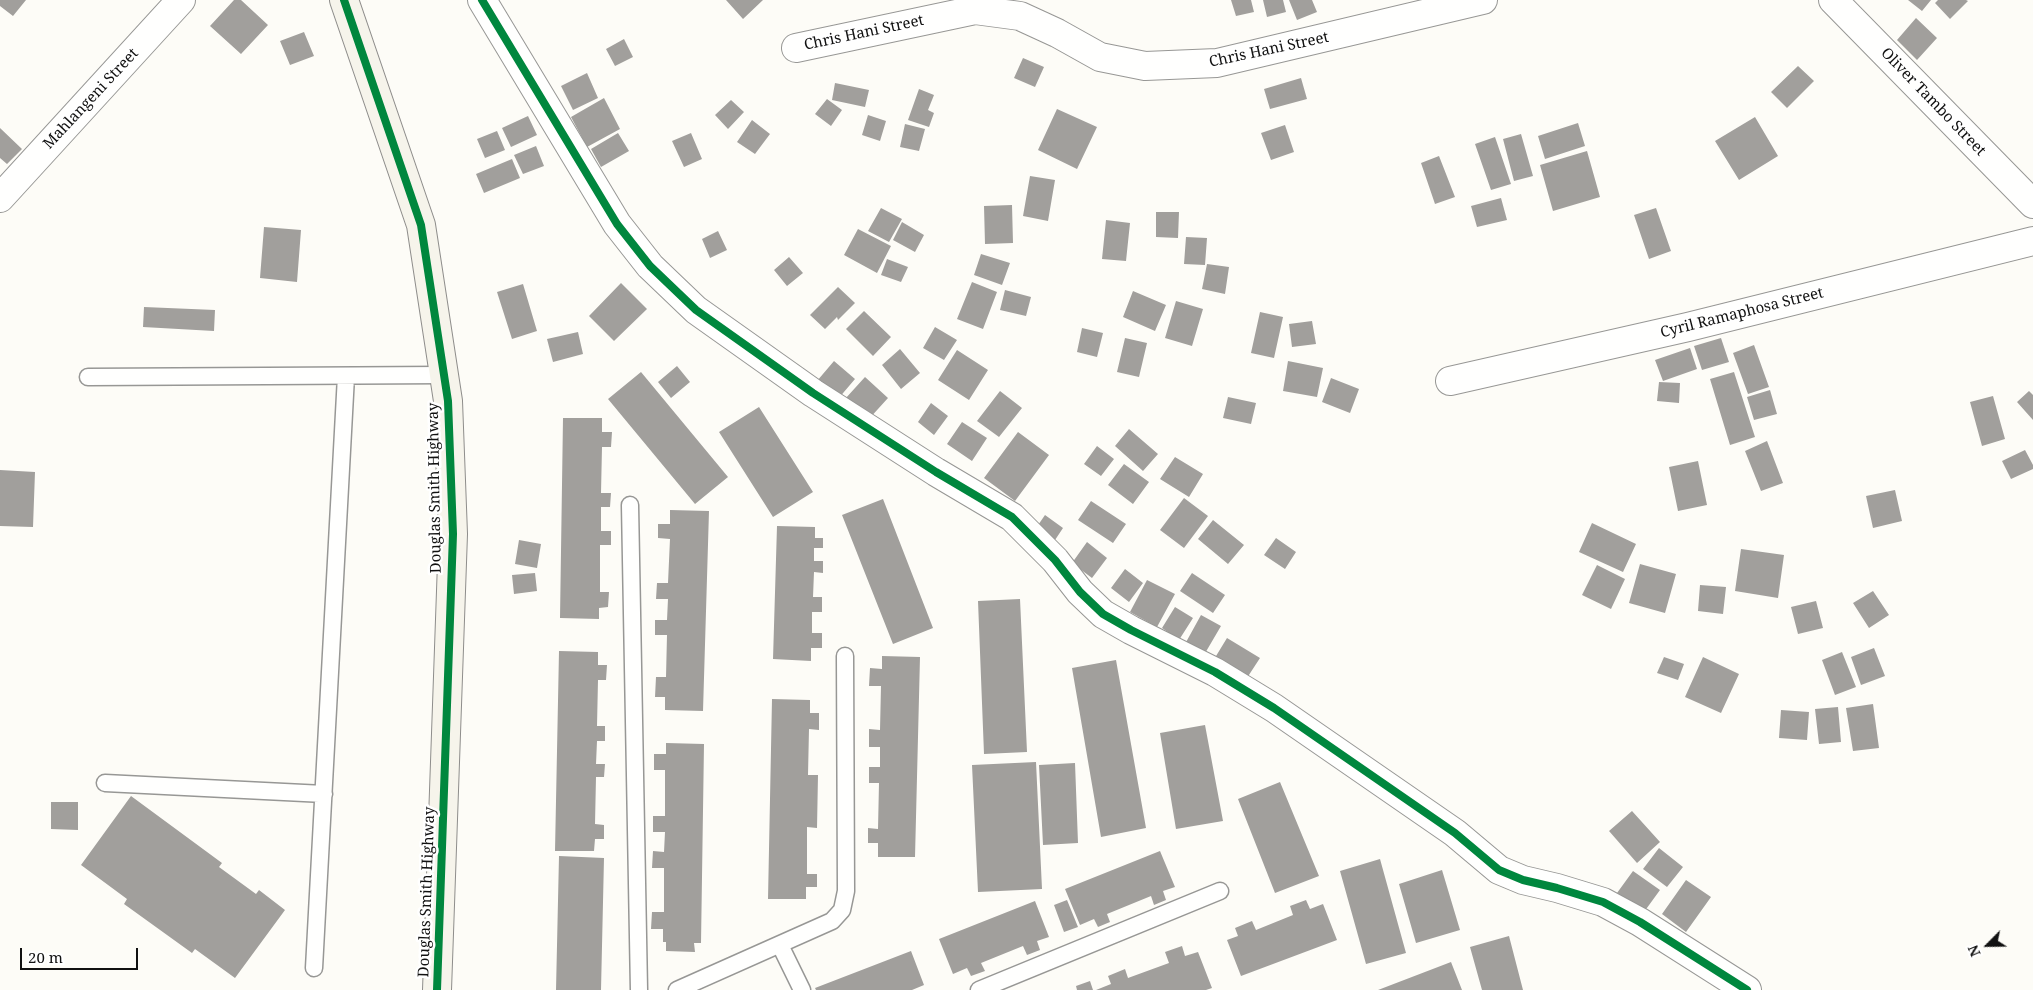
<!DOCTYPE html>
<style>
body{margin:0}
#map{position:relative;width:2033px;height:990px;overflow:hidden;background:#fdfcf7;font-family:"Noto Serif",serif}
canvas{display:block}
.north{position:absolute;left:1963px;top:920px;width:50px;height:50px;-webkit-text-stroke:4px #fff;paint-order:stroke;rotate:247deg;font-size:14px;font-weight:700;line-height:20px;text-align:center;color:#111}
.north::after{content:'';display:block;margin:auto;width:18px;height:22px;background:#111;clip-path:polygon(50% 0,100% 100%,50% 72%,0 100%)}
.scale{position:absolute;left:20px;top:948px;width:118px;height:22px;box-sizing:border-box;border:2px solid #111;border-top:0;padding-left:6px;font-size:15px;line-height:18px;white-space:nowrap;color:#111;-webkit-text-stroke:4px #fff;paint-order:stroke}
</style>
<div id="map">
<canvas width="2033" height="990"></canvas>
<div class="north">N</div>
<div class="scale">20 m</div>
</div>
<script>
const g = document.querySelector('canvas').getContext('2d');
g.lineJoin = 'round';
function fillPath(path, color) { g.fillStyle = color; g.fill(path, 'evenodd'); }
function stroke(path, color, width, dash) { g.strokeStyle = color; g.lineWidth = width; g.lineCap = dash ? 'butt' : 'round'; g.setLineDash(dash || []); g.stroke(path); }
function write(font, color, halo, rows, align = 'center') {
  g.font = font + ' "Noto Serif",serif'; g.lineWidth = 5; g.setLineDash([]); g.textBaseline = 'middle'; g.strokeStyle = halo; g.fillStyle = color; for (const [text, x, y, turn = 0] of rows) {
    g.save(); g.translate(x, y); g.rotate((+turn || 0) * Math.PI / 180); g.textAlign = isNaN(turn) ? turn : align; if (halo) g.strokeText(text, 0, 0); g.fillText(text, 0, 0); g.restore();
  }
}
fillPath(new Path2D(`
 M0,0H26L13,16L0,6Z
 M234,0H241L268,25L241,54L210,26Z
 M726,0H763L743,19Z
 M1231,0H1251L1254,12L1236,16Z
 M1263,0H1283L1286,12L1267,17Z
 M1289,0H1312L1317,12L1297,20Z
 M1908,0H1931L1922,11Z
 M1938,0H1966L1968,1L1950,19L1935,3Z
 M1916,18L1937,38L1917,60L1897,40Z
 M304,32L314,56L290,65L280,41Z
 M624,39L633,57L615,66L606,49Z
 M1023,58L1044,67L1035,87L1014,78Z
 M1798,66L1814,81L1787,108L1771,92Z
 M587,73L598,98L573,110L561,86Z
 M1301,78L1307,99L1270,109L1264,89Z
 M835,83L869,90L865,107L832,100Z
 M919,89L934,95L928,110L934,113L929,127L908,120Z
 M604,98L620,129L587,147L571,117Z
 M827,99L842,110L831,126L815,114Z
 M731,100L744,112L728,129L715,115Z
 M1057,109L1097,127L1077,169L1038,150Z
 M868,115L886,121L880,141L862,135Z
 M528,116L537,135L511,147L502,128Z
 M1755,117L1778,156L1739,180L1715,141Z
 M752,120L770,134L755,154L737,142Z
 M1578,123L1585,146L1545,159L1538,136Z
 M905,124L925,129L919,151L900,147Z
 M1285,125L1294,152L1271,160L1261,133Z
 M0,128L22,149L7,164L0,158Z
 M497,131L505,150L485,158L477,139Z
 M618,133L629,151L601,167L591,149Z
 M691,133L702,159L684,167L672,141Z
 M1521,134L1533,176L1514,181L1503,139Z
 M1495,137L1511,184L1491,190L1475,144Z
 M536,146L544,166L523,174L514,155Z
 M1587,151L1600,197L1553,211L1540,165Z
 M1439,156L1455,197L1435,204L1421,163Z
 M512,159L520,178L484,193L476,174Z
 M1030,176L1055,180L1048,221L1023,216Z
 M1501,198L1507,220L1477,227L1471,206Z
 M1012,205L1013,243L985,244L984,206Z
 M881,208L902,219L889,242L868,231Z
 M1656,208L1671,251L1649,259L1634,215Z
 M1156,212H1179L1178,238L1156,237Z
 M1106,220L1130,223L1126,261L1102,259Z
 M902,222L924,235L915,252L893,240Z
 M264,227L301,230L297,282L260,278Z
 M858,229L891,246L877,273L844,255Z
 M718,231L727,250L710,258L702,239Z
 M1186,237L1207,238L1205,265L1184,264Z
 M981,254L1010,263L1002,285L974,275Z
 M789,257L803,273L787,286L774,270Z
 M887,259L908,267L901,282L881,275Z
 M1207,264L1229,267L1225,294L1202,289Z
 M972,282L997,292L983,329L957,319Z
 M621,283L647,309L614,341L589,316Z
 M523,284L537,331L512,339L497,292Z
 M838,287L855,303L838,320L837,317L825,329L810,315Z
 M1005,290L1031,297L1026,316L1000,310Z
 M1133,291L1166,305L1155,331L1123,317Z
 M1176,301L1203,309L1192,346L1165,338Z
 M144,307L215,310L214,331L143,327Z
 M864,311L891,337L873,356L846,329Z
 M1260,312L1283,317L1274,358L1251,353Z
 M1312,321L1316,344L1292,347L1289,324Z
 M935,327L957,340L944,360L923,348Z
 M1082,328L1103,333L1097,357L1077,352Z
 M578,332L583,354L553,362L547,339Z
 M1125,338L1147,343L1139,377L1117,372Z
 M1721,338L1729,362L1702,370L1694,346Z
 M1754,345L1769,387L1748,394L1733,353Z
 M1690,348L1697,369L1663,381L1655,360Z
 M900,349L920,373L901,389L882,365Z
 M957,350L988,370L969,400L938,380Z
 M834,361L855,379L838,399L817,381Z
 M1288,361L1323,368L1317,397L1283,391Z
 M677,366L690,382L671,398L658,382Z
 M641,372L728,477L695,504L608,399Z
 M1734,372L1755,437L1730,445L1710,379Z
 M865,377L888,398L868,420L845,399Z
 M1331,378L1359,389L1350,413L1322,402Z
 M1659,382L1680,383L1679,403L1657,401Z
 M1770,390L1777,414L1754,420L1747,397Z
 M1000,391L1022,408L999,437L977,421Z
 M2029,391L2033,395V420L2017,402Z
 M1993,396L2005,439L1982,446L1970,402Z
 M1228,397L1256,403L1251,424L1223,418Z
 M931,403L948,416L934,435L918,422Z
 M759,407L813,492L773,517L719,432Z
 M563,418H602V432H612L611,447H602L601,493H611L610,507H601V531H611V545H600V592H609L608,607L599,608V619L560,618Z
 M962,422L987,438L972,461L947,444Z
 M1129,429L1158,454L1143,471L1115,446Z
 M1018,432L1049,455L1015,501L984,478Z
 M1767,441L1783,483L1761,491L1745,451Z
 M1097,446L1114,459L1101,476L1084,464Z
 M2025,450L2033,465V469L2011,479L2002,461Z
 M1175,457L1203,474L1189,497L1160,479Z
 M1698,461L1707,505L1678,511L1669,467Z
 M1124,464L1149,482L1133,504L1108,485Z
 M0,470L35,472L33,527L0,526Z
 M1895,490L1902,521L1873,528L1866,496Z
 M1184,498L1208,516L1184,548L1160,530Z
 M883,499L933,628L893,644L842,515Z
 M1091,501L1126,524L1113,543L1078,520Z
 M670,510L709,511L703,711L665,710V697H655L656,677H666L667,635H655V620H667L668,599H656L657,583H668L670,539L658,538V524H670Z
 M1045,515L1063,528L1053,543L1034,531Z
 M1213,520L1244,545L1228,564L1198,539Z
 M1592,523L1636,544L1623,572L1579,552Z
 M777,526L815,527V538H823V548H814V561H823V573L814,572L813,597H822V612H812V633H822V648H811V661L773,659Z
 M1276,538L1296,552L1285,569L1264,555Z
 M519,540L541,544L537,568L515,564Z
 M1087,542L1107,558L1092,578L1072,563Z
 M1741,549L1784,555L1778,598L1735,591Z
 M1640,564L1676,574L1665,613L1629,603Z
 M1597,565L1625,579L1611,609L1582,595Z
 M1125,569L1143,583L1129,602L1111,588Z
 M535,573L537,591L514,594L512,575Z
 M1192,573L1225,595L1213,613L1180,591Z
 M1147,580L1175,594L1157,627L1130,612Z
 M1700,585L1726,587L1723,614L1698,611Z
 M1873,591L1889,615L1869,628L1853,603Z
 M1020,599L1027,752L984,754L978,601Z
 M1816,601L1823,628L1798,634L1791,607Z
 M1175,607L1193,618L1179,640L1162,628Z
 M1201,615L1221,626L1204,655L1185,644Z
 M1227,638L1260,658L1245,681L1213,661Z
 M1874,648L1885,676L1861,685L1851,657Z
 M559,651L598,652V665H607L606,680H598L597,726H605V741H597L596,764H605L604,777H596L595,824L604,825V839H595L594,851H555Z
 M1842,652L1856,687L1835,695L1822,660Z
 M882,656L920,657L915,857H878V843H868V828L878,829L879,783H869V767H880V747H869V729L880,730L881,686H869L870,668L882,669Z
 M1664,657L1684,664L1678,680L1657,673Z
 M1703,657L1739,674L1721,713L1685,697Z
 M1116,660L1146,828L1101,837L1072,668Z
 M772,699L810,700V713H819V730L809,729L808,775H818L817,828L807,827V874H817V887H806V899H768Z
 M1873,704L1879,748L1853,751L1846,708Z
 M1838,707L1841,742L1819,744L1815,709Z
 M1781,710L1809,712L1807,740L1779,738Z
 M1205,725L1223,821L1176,829L1160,733Z
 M666,743L704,744L701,943H694L695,952L666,951V942H663V929H651L652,912H664V868H652L653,851L664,852L665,832H653V816H665V770H654V754H666Z
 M1036,762L1042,889L978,892L972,765Z
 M1075,763L1078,843L1043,845L1039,765Z
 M1280,782L1319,876L1275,893L1238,799Z
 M131,796L222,863L219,867L256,894L259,890L285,910L235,978L195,949L192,953L124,904L127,899L81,865Z
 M51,802H78V830L51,829Z
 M1632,811L1660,842L1637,863L1609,831Z
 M1659,848L1683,867L1667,887L1643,869Z
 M1160,851L1175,887L1163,891L1166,900L1154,905L1151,896L1107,914L1110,922L1098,927L1094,919L1080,925L1065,889Z
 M559,856L604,858L601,990H556Z
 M1380,859L1406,953L1366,964L1340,871Z
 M1442,870L1460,930L1416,943L1399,884Z
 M1633,871L1660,890L1644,912L1617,893Z
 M1686,880L1711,897L1686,932L1662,914Z
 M1067,900L1078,927L1064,932L1054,905Z
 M1306,900L1310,909L1323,904L1337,940L1241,976L1227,940L1238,936L1235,928L1252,921L1256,930L1293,915L1290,906Z
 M1035,901L1049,937L1037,941L1040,950L1027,955L1023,946L981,963L985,971L971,976L967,968L953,974L939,939Z
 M1509,936L1523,990H1482L1470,947Z
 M1182,946L1185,956L1198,952L1212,988L1206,990H1096L1111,984L1108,976L1125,969L1128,978L1169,963L1165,952Z
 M911,951L924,985L912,990H816L815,988Z
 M1451,962L1462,990H1378Z
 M1090,981L1093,990H1077L1076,986Z`), '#a19f9c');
const lane = new Path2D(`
 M88,377L444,375
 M630,505L639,990
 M105,783L324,794
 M780,945L802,990
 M314,968L346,376
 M677,990L832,921L842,910L846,891L845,656
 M979,990L1220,891`);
const street = new Path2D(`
 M482,0L617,224L650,266L696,310L813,393L936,472L1012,517L1055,560L1080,592L1103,614L1131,630L1215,672L1274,708L1455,833L1499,870L1523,880L1557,888L1603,902L1640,922L1747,990
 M1833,0L2033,204
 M796,48L975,10L1020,16L1057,33L1100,57L1145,66L1217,63L1483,0
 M0,198L181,0
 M1450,381L1688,327L2033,241`);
const secondary = new Path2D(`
 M344,0L421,225L448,401L453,534L437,990`);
stroke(lane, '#979795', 19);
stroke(street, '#979795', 30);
stroke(secondary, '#8e8d8b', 30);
stroke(lane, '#fffffe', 16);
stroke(street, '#fffffe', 28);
stroke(secondary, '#f6f4eb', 28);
stroke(new Path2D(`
 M344,0L421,225L448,401L453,534L437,990
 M482,0L617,224L650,266L696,310L813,393L936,472L1012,517L1055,560L1080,592L1103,614L1131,630L1215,672L1274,708L1455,833L1499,870L1523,880L1557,888L1603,902L1640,922L1747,990`), '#00873e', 8);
write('15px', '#111', '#fff', [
 ["Chris Hani Street",864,33,-12],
 ["Chris Hani Street",1269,50,-12],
 ["Mahlangeni Street",91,99,-47],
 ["Oliver Tambo Street",1933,102,46],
 ["Cyril Ramaphosa Street",1742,313,-14],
 ["Douglas Smith Highway",435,488,-91],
 ["Douglas Smith Highway",427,892,-88]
]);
</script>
